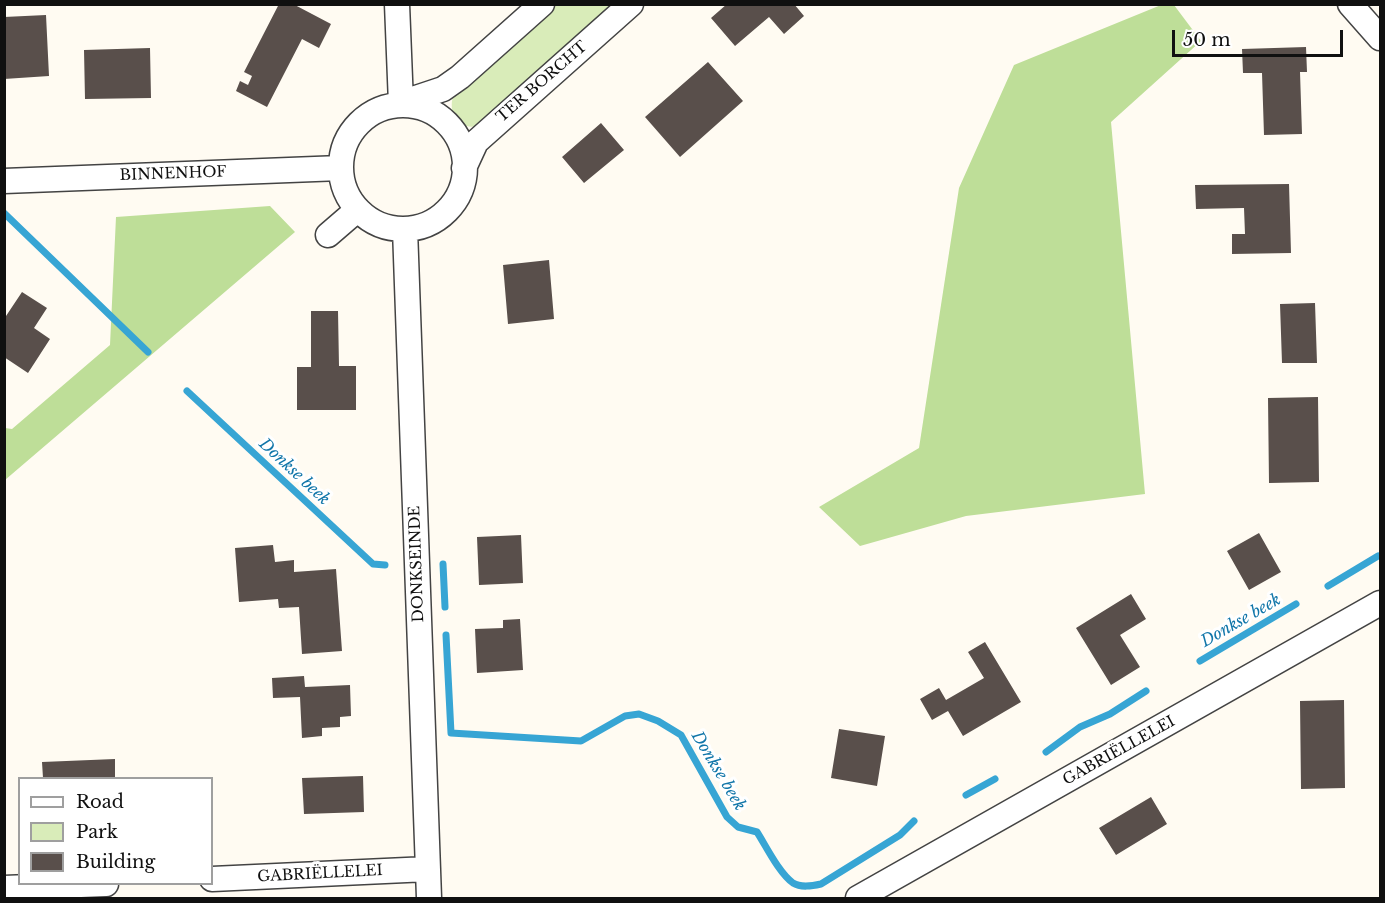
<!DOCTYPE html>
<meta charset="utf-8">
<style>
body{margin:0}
#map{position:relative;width:1385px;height:903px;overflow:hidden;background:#fffbf2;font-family:"Libre Baskerville",serif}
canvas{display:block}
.frame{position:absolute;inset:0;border:6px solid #101010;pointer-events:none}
.legend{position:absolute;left:18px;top:777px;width:195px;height:108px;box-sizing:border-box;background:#fff;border:2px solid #9f9f9f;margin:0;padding:8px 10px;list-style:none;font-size:18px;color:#101010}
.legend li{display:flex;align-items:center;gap:12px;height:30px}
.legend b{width:30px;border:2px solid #9f9f9f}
.scale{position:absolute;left:1172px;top:30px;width:171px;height:27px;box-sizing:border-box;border:3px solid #101010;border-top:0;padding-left:8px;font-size:18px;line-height:21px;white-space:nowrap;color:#101010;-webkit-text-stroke:4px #fff;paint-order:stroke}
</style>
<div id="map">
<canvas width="1385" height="903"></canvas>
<div class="frame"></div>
<ul class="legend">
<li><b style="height:8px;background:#fff"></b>Road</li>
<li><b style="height:16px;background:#d9ecb9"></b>Park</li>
<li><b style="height:16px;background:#594f4b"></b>Building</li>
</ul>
<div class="scale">50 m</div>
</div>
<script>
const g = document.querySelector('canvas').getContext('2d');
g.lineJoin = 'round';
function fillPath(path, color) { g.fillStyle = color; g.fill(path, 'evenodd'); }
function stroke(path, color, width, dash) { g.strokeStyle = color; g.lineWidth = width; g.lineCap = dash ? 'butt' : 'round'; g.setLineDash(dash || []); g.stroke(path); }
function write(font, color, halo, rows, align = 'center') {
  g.font = font + ' "Libre Baskerville",serif'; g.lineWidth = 6; g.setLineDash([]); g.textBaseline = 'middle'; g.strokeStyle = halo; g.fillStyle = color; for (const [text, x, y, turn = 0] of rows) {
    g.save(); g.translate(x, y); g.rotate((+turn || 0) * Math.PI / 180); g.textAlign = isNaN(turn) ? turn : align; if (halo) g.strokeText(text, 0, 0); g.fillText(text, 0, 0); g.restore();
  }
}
fillPath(new Path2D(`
 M556,5H617L478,126C458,130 448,115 453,96Z`), '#d9ecb9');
fillPath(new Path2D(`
 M1161,5H1174L1201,41L1111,122L1145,494L966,516L860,546L819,507L919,448L959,188L1014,65Z
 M270,206L295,232L5,480V428L12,429L110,345L116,217Z`), '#bede98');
stroke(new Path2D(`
 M4,213L148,352
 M187,391L373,564L385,565
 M443,564L445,607
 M1328,586L1378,556
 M446,635L451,733L581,741L625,716L639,714L658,721L681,735L727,817L738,827L757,832C766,846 779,873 793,883C801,888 812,886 821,884L900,835L914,821
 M1200,661L1296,604
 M1046,752L1080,727L1110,714L1146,691
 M966,795L995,779`), '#37a5d4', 7);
fillPath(new Path2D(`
 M279,4H293L331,24L319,48L302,39L267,107L236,91L240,81L248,85L252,76L244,72Z
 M727,4H794L804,16L784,34L769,17L735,46L711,18Z
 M46,15L49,76L4,79V17Z
 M1306,47L1307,72H1300L1302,134L1264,135L1262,73H1243L1242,49Z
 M150,48L151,98L85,99L84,50Z
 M708,62L743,101L680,157L645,117Z
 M601,123L624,150L584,183L562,157Z
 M1289,184L1291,253L1232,254V234H1245L1244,208L1196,209L1195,185Z
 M549,260L554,319L508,324L503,265Z
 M22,292L47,308L34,328L50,339L28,373L4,357V315L6,316Z
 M1315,303L1317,363H1282L1280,304Z
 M311,311H338L339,366H356V410H297V367H311Z
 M1318,397L1319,482L1269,483L1268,398Z
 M1259,533L1281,572L1249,590L1227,551Z
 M521,535L523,583L479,585L477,537Z
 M273,545L275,562L294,560V572L336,569L342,651L302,654L299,607L279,608L278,599L239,602L235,548Z
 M1131,594L1146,619L1120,635L1140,667L1111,685L1076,628Z
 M520,619L523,670L477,673L475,629L503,628V620Z
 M985,642L1021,702L963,736L948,711L932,720L920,699L939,688L946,700L984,678L968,652Z
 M304,676L305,687L350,685L351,716L340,717V727L322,728V736L302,738L300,697L273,698L272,678Z
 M1344,700L1345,788L1301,789L1300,701Z
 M839,729L885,736L877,786L831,778Z
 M115,759V778H43L42,762Z
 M363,776L364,812L304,814L302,778Z
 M1151,797L1167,824L1116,855L1099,828Z`), '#594f4b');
const street = new Path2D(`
 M397,4L401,104
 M1350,4L1380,38
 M401,103L443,89L460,77L542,4
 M341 167a62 62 0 1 1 124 0a62 62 0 1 1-124 0Z
 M464,168L476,142L631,4
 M4,181L341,168
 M405,229L429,898
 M328,235L357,210
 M212,879L428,869
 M4,888L106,884
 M858,898L1380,603`);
stroke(street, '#434343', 27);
stroke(street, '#fff', 24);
write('15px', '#101010', '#fff', [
 ["TER BORCHT",542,82,-41],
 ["BINNENHOF",173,174,-2],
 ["DONKSEINDE",417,564,-92],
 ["GABRIËLLELEI",1119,751,-29],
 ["GABRIËLLELEI",320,874,-3]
]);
write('italic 16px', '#1176a9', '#fff', [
 ["Donkse beek",294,472,43],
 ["Donkse beek",1241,621,-30],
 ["Donkse beek",718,771,59]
]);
</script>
